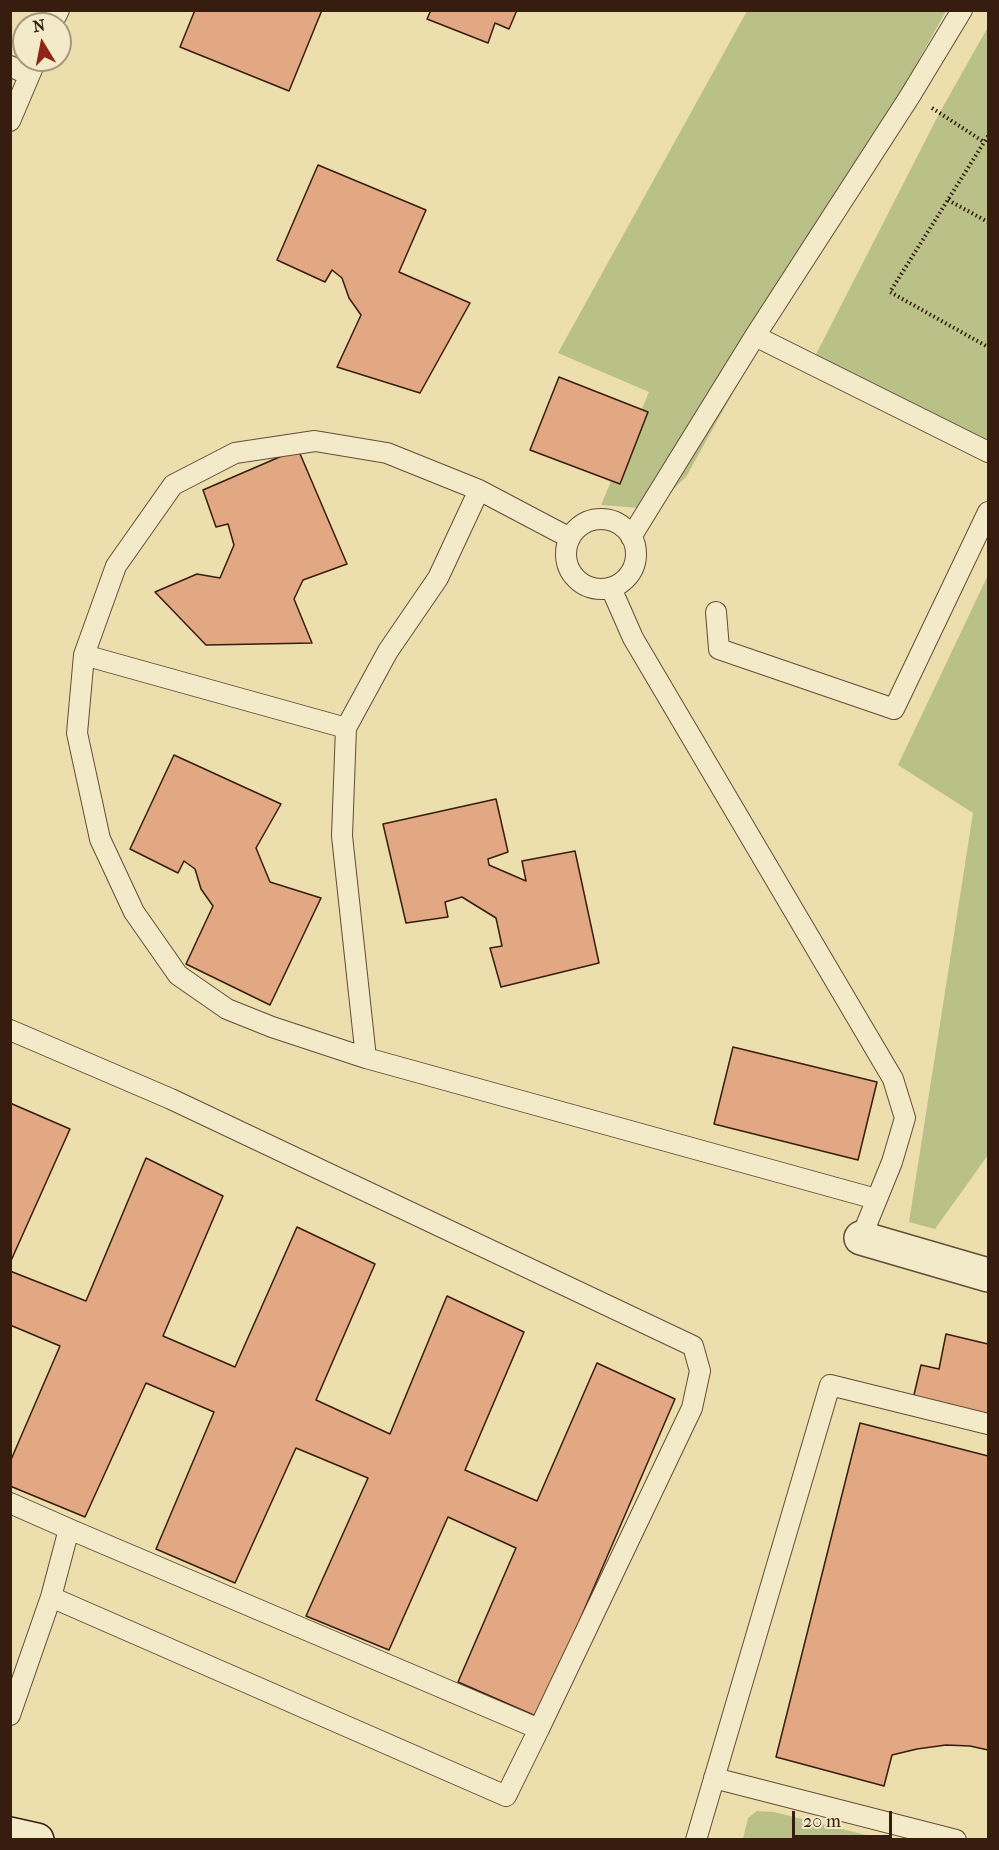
<!DOCTYPE html>
<style>
body{margin:0}
#map{position:relative;width:999px;height:1850px;overflow:hidden;background:#ecdead;font-family:"IM FELL French Canon",serif}
canvas{display:block}
.frame{position:absolute;inset:0;border:12px solid #361d0f;pointer-events:none}
.north{position:absolute;left:12px;top:12px;width:60px;height:60px;box-sizing:border-box;background:#f3eaca;border:2px solid #a7987f;border-radius:50%;rotate:350deg;font-size:16px;font-weight:700;line-height:24px;text-align:center;color:#361d0f}
.north::after{content:'';display:block;margin:auto;width:21px;height:27px;background:#8f2418;clip-path:polygon(50% 0,100% 100%,50% 72%,0 100%)}
.scale{position:absolute;left:792px;top:1811px;width:100px;height:27px;box-sizing:border-box;border:3px solid #361d0f;border-top:0;padding-left:8px;font-size:18px;line-height:21px;white-space:nowrap;color:#361d0f;-webkit-text-stroke:4px #f3eaca;paint-order:stroke}
</style>
<div id="map">
<canvas width="999" height="1850"></canvas>
<div class="frame"></div>
<div class="north">N</div>
<div class="scale">20 m</div>
</div>
<script>
const g = document.querySelector('canvas').getContext('2d');
g.lineJoin = 'round';
function fillPath(path, color) { g.fillStyle = color; g.fill(path, 'evenodd'); }
function stroke(path, color, width, dash) { g.strokeStyle = color; g.lineWidth = width; g.lineCap = dash ? 'butt' : 'round'; g.setLineDash(dash || []); g.stroke(path); }
fillPath(new Path2D(`
 M747,11H946L686,477L652,509L601,505L649,392L558,353Z
 M988,27V457L807,372L940,112Z
 M988,575V1155L935,1229L909,1222L973,813L898,765Z
 M757,1811L774,1812L882,1839H743L748,1818Z`), '#bac188');
const building = new Path2D(`
 M195,10H322L289,91L180,47Z
 M431,10H517L509,29L495,23L488,43L427,19Z
 M318,165L426,210L399,272L470,303L420,393L337,367L361,315L349,298L342,278L332,270L325,282L277,260Z
 M559,377L648,412L620,484L530,450Z
 M298,449L347,564L303,580L294,599L312,643L206,645L155,592L197,574L220,578L234,545L228,524L216,527L203,490Z
 M174,755L281,804L256,848L270,882L321,898L270,1005L186,964L213,906L201,889L195,869L184,861L178,873L130,849Z
 M496,799L508,852L488,859L489,865L526,881L522,861L575,851L599,963L501,987L490,948L502,946L496,918L462,897L445,902L448,917L406,923L383,824Z
 M733,1047L877,1082L858,1160L714,1124Z
 M10,1103L70,1129L10,1263Z
 M146,1158L223,1196L163,1336L235,1367L297,1227L375,1264L316,1400L390,1434L447,1296L524,1332L465,1470L537,1501L597,1363L675,1399L538,1717L458,1682L516,1548L448,1517L389,1650L306,1616L368,1478L296,1448L235,1583L156,1549L214,1412L146,1383L85,1517L10,1486V1462L60,1346L10,1325V1271L86,1301Z
 M946,1334L988,1344V1417L913,1399L921,1365L939,1369Z
 M860,1423L988,1456V1750L970,1746L946,1745L917,1749L892,1755L884,1786L776,1757Z`);
fillPath(building, '#e2a783');
stroke(building, '#361d0f', 1.5);
const service = new Path2D(`
 M52,24L59,10
 M10,66L29,75
 M10,121L36,60
 M755,336L988,452
 M479,490L438,578L388,651L346,728L342,836L366,1058L272,1027L227,1009L178,975L134,912L100,839L77,733L84,655L116,566L173,485L235,453L315,441L387,453L479,490L570,538
 M566 554a35 35 0 1 1 70 0a35 35 0 1 1-70 0Z
 M631,537L755,336L910,96L962,10
 M611,588L633,638L893,1079L905,1118L892,1162L861,1238
 M716,612L719,649L894,709L988,512
 M84,655L346,728
 M10,1030L171,1099L693,1346L700,1371L692,1408L539,1729
 M366,1058L876,1199
 M10,1503L69,1529
 M10,1715L51,1597L69,1529L539,1729L506,1796L51,1597
 M714,1778L956,1840
 M696,1840L830,1385L988,1424`);
const minor = new Path2D(`
 M861,1238L988,1275`);
const secondary = new Path2D(`
 M10,1834L37,1840`);
stroke(service, '#644d36', 22);
stroke(minor, '#644d36', 36);
stroke(secondary, '#361d0f', 36);
stroke(new Path2D(`
 M932,108L984,142
 M988,136L890,292L988,347
 M948,200L988,222`), '#361d0f', 4, [1.5, 3]);
stroke(service, '#f3eaca', 20);
stroke(minor, '#f3eaca', 33);
stroke(secondary, '#f3eaca', 33);
</script>
